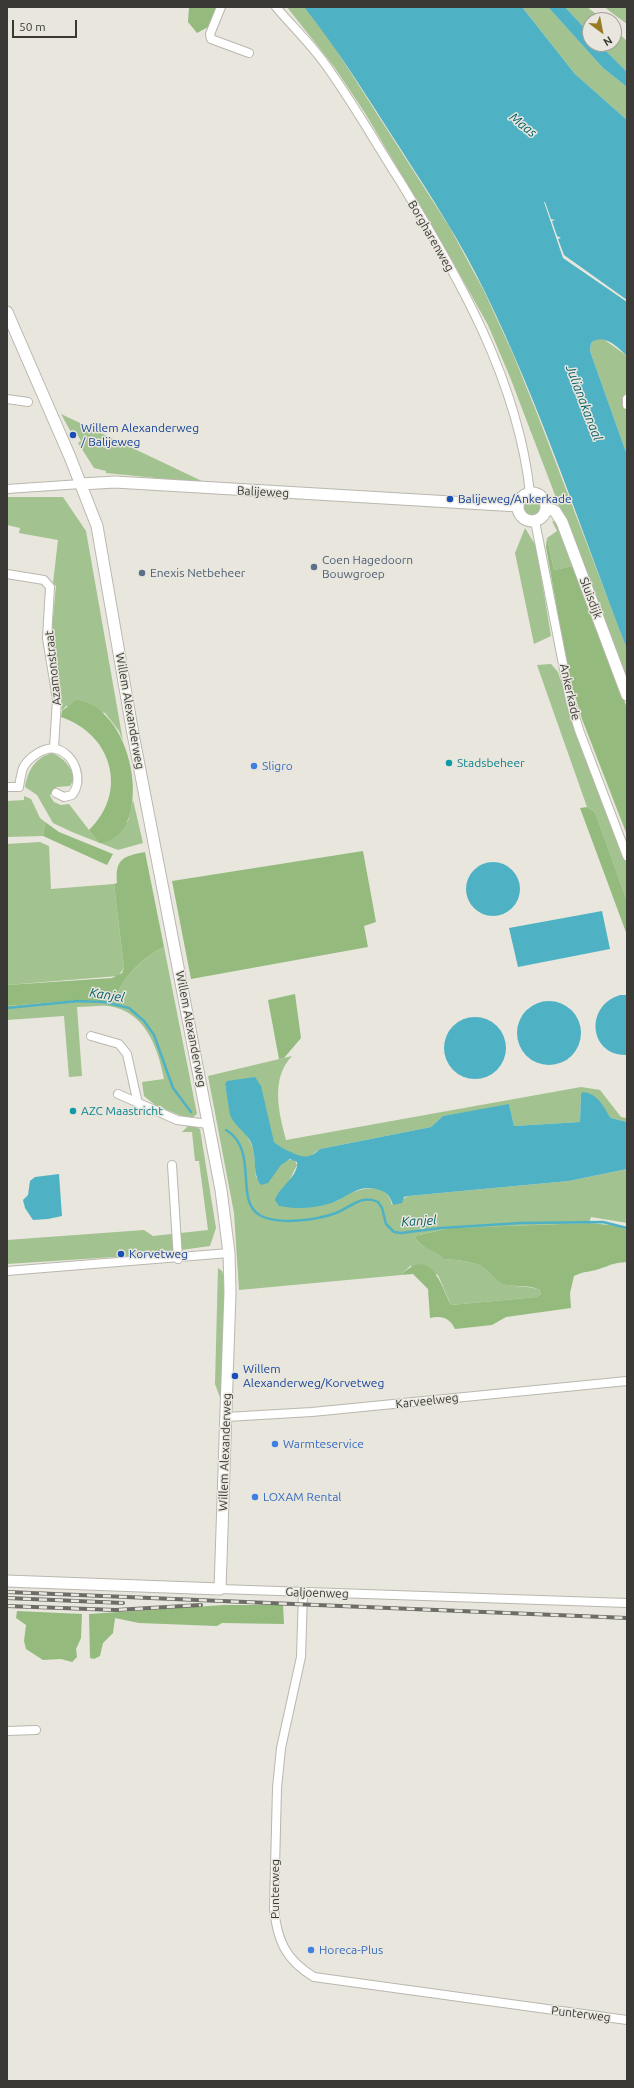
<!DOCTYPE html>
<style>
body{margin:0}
#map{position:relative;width:634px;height:2088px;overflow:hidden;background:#e8e6dd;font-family:Ubuntu,sans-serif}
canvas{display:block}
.frame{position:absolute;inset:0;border:8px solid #3a3936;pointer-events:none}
.north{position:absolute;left:582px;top:12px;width:40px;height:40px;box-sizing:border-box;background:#e8e6dd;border:1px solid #a2a19a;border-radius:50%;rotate:148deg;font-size:11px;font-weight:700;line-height:16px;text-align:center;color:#3a3936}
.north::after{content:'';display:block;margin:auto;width:14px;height:18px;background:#987b23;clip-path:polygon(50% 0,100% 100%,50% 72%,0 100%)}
.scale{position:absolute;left:12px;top:20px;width:65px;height:18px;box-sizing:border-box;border:2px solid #3a3936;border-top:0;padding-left:5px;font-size:12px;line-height:14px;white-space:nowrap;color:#3a3936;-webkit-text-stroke:3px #e8e6dd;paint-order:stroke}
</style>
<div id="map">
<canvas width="634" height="2088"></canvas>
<div class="frame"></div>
<div class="north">N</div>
<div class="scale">50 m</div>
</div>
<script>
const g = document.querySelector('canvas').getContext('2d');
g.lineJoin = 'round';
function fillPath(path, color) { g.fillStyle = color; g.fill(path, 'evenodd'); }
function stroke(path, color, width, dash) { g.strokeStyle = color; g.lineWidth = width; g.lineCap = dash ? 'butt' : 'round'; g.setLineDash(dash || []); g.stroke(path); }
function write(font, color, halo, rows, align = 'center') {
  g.font = font + ' Ubuntu,sans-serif'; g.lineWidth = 3; g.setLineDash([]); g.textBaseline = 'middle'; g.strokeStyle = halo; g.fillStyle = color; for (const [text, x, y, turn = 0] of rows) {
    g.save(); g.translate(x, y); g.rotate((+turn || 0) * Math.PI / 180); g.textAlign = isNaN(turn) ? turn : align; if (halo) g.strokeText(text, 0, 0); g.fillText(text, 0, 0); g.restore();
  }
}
fillPath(new Path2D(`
 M287,7H304L326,34L450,228L484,291L513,354L538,416L627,649V684L510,377L488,325L450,257L365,113L335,68Z
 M522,7H548L603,68L627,87V120L575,74Z
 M565,7H587L604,20H590V34Z
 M605,7H627V24L608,10Z
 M614,29L627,41V72L599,44H614Z
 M602,338L627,356V392L622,398L627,412V455L590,351L591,343L597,339Z
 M61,414L206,483L106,473V471L94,468L78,443L81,441L76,432L72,434Z
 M7,497H63L86,531L123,741L119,731L105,713L66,706L62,711L60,689L51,639L56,586L53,583L58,540L19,533L20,528L7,525Z
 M523 507a9 9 0 1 1 18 0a9 9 0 1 1-18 0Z
 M552,521L557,523L573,566L554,570L547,538L557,531Z
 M525,528L536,546L551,636L534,644L515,553Z
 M551,664L558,672L578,734L627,863V901L595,812L587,807L537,665Z
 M52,753C65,759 71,766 74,779L70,786L57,787L52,791L50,796L54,802L61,805L69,804L99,843L128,821L133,800L143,843L118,850L72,832L53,823L37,795L25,787C28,770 35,758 52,753Z
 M24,796L31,799L40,818L45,822L43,836L7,837V801L24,800Z
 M40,842L49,846L51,889L114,884L124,968L118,976L7,985V844Z
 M164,947L197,1114L192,1118H186L155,1105L144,1096L142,1082L164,1079C158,1047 145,1011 108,1006C98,1005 87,1007 77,1007L82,1076L69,1077L64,1016L7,1020V1006L82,1000L114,1002C122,978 142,957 164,947Z
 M292,1056C270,1079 279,1113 286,1140L581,1087L600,1090L621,1117L627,1118V1122L611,1118L605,1110L581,1094L580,1122L514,1126L509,1105L443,1116L431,1127L320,1149L310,1156L305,1158L298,1156L281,1148L274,1142L271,1134L225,1084L232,1119L246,1134L254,1150L256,1178L285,1161L294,1159L297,1165L290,1179L337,1201C352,1190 386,1177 392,1205L408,1196L569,1181L627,1169V1223L591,1217L589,1223L450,1228L415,1236C418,1248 429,1247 438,1252C440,1253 443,1257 444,1259C457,1260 470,1261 481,1266C489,1271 495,1280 504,1284C516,1288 528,1285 540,1290L541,1294L536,1297L451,1305L438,1275L410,1266L401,1275L239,1290L234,1213L208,1076Z
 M188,1126L196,1127L200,1129L216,1228L210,1246L145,1255L7,1264V1240L144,1230L153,1236L208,1230L199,1161H195L192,1132H182Z
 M218,1268L222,1271L225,1280L221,1400L215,1384Z`), '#a2c28f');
fillPath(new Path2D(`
 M189,7H219L210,26L197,33L188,22Z
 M547,538L554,570L573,566L627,708V835L582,719L568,672L546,547Z
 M76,700C138,708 155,840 99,843L89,830C129,792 112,734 61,717L62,711Z
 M587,807L595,812L627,901V935L580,808Z
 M45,822L59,832L113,854L107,865L43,836Z
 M363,851L376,922L364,926L368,947L191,979L172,881Z
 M145,852L164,947C142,957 122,978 114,1002L82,1000L7,1006V985L112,978L122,973L124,968L114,884L117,883C115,859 123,856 145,852Z
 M295,994L301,1038L284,1058L279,1059L268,1000Z
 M589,1223L620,1226L627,1230V1262C614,1263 613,1264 602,1268C592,1272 583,1271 574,1276L570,1293L571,1308L506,1317L492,1325L455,1329C450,1318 442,1315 430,1318L428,1289L413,1274L401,1275C430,1246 440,1282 451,1305L536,1297L541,1294L540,1290C528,1284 516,1288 503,1284C495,1280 489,1271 481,1266C470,1261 457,1260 444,1259C435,1248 418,1249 415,1236L450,1228Z
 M224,1605H283L284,1624L222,1623L217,1626L139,1623L115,1618L113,1633L103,1643L100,1656L94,1659L90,1658L89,1614Z
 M17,1611L82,1614L81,1638L76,1649L77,1657L72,1662L61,1659L43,1660L26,1649L24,1641L26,1625L16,1618Z`), '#94bb7d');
fillPath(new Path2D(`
 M304,7H522L575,74L627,120V300L564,255L558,239L561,238L557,236L552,221L555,220L551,219L545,202H544L563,258L627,302V356C618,347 603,332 591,343L590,351L627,455V649C581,530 541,407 485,292C461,242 430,195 400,148C369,100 340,52 304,7Z
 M548,7H565L590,34V44H599L627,72V87L603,68Z
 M466 889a27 27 0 1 1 54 0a27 27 0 1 1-54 0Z
 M602,911L610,949L518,967L509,928Z
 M620,995H627V1055C589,1056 584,1006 620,995Z
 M517 1033a32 32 0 1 1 64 0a32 32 0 1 1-64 0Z
 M444 1048a31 31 0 1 1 62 0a31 31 0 1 1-62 0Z
 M255,1077L261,1086L274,1142C280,1147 284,1149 291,1152C303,1158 309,1159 320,1149L431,1127L443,1116L509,1104L514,1126L580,1122L581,1094L583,1092C599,1094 603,1107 611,1118L627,1122V1169L569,1181L408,1196L404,1197L402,1203L393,1205C391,1199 388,1193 382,1191C358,1181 348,1199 328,1204C311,1209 295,1209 279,1206L275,1200C279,1187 299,1176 297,1162L290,1159L281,1165L268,1183L261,1185C252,1174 257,1158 252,1145C248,1133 234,1126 230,1115L225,1084L227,1081Z
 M59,1174L62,1216L48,1219L33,1220L25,1208L23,1200L28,1195L30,1181L35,1177Z`), '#4fb2c4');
stroke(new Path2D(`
 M7,1008L78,1001L104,1002L129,1008L144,1021L154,1035L173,1088L191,1112
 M226,1130C260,1150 233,1202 261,1216C280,1225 317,1220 336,1213C351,1207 362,1194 378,1202L382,1208L386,1224L394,1232L401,1233L441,1228L521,1223L603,1222L627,1228`), '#4fb2c4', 2.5);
const street = new Path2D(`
 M221,7L210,34L211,39L249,53
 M276,7C292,26 311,44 325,64C352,101 375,142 400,181C458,276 518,380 530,493
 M7,399L28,402
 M627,399V405
 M7,489L81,484
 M535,521L570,700L579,730L627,856
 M7,574L44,580L50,587L47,638L57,699L54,748
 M7,787H19C20,781 21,774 23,768C28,758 44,746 56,749C75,754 84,780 72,795L64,797L56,793
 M91,1036L119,1044L127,1054L138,1104
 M118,1094L177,1120L208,1124
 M172,1165L178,1259
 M7,1271L229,1253
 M226,1417L312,1412L627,1381
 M220,1589L627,1603
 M303,1593L301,1657L281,1748L277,1788L274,1908C277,1941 286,1960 314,1977L627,2020
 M7,1731L36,1730`);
const secondary = new Path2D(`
 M7,312L70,457L97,526L133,734L221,1190L229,1253L230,1292L220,1589L7,1581
 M81,484L115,482L518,506
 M518 507a14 14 0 1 1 28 0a14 14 0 1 1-28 0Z
 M546,508L555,511L562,522L627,695`);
stroke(street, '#b9b7ae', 10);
stroke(secondary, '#b9b7ae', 13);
stroke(street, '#fff', 8);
stroke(secondary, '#fff', 11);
const rail = new Path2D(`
 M7,1592L627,1618
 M7,1598L123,1603
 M7,1606L116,1610L201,1605`);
stroke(rail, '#6d6c67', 4);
stroke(rail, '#e8e6dd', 2.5, [8]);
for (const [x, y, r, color] of [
 [73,435,4,"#1a4fb4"],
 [450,499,4,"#1a4fb4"],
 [314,567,4,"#5c6f8a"],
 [142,573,4,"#5c6f8a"],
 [449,763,4,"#0f9aa8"],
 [254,766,4,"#3f7fe0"],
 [73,1111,4,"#0f9aa8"],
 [121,1254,4,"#1a4fb4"],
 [235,1376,4,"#1a4fb4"],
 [275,1444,4,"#3f7fe0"],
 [255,1497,4,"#3f7fe0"],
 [311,1950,4,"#3f7fe0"]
]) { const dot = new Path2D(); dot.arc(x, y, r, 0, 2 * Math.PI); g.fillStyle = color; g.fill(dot); stroke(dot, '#e8e6dd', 1.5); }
write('12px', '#3a3936', '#e8e6dd', [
 ["Borgharenweg",431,236,60],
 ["Balijeweg",263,492,3],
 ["Sluisdijk",591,598,69],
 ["Azamonstraat",53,668,-96],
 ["Ankerkade",570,692,77],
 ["Willem Alexanderweg",130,711,80],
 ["Willem Alexanderweg",191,1029,79],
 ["Karveelweg",427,1401,-6],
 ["Willem Alexanderweg",225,1452,-88],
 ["Galjoenweg",317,1593,2],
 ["Punterweg",275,1889,-90],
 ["Punterweg",581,2014,7]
]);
write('12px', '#164399', '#e8e6dd', [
 ["Willem Alexanderweg",81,428],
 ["/ Balijeweg",81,442],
 ["Balijeweg/Ankerkade",458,499],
 ["Korvetweg",129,1254],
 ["Willem",243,1369],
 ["Alexanderweg/Korvetweg",243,1383]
], 'left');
write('12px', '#4e5e75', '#e8e6dd', [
 ["Coen Hagedoorn",322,560],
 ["Bouwgroep",322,574],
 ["Enexis Netbeheer",150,573]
], 'left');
write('12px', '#0d838f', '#e8e6dd', [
 ["Stadsbeheer",457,763],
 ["AZC Maastricht",81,1111]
], 'left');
write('12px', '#366cbe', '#e8e6dd', [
 ["Sligro",262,766],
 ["Warmteservice",283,1444],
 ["LOXAM Rental",263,1497],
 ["Horeca-Plus",319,1950]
], 'left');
write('italic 13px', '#015c68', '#e8e6dd', [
 ["Maas",523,125,39],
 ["Julianakanaal",584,403,69],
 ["Kanjel",107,995,9],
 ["Kanjel",419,1221,-3]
]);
</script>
